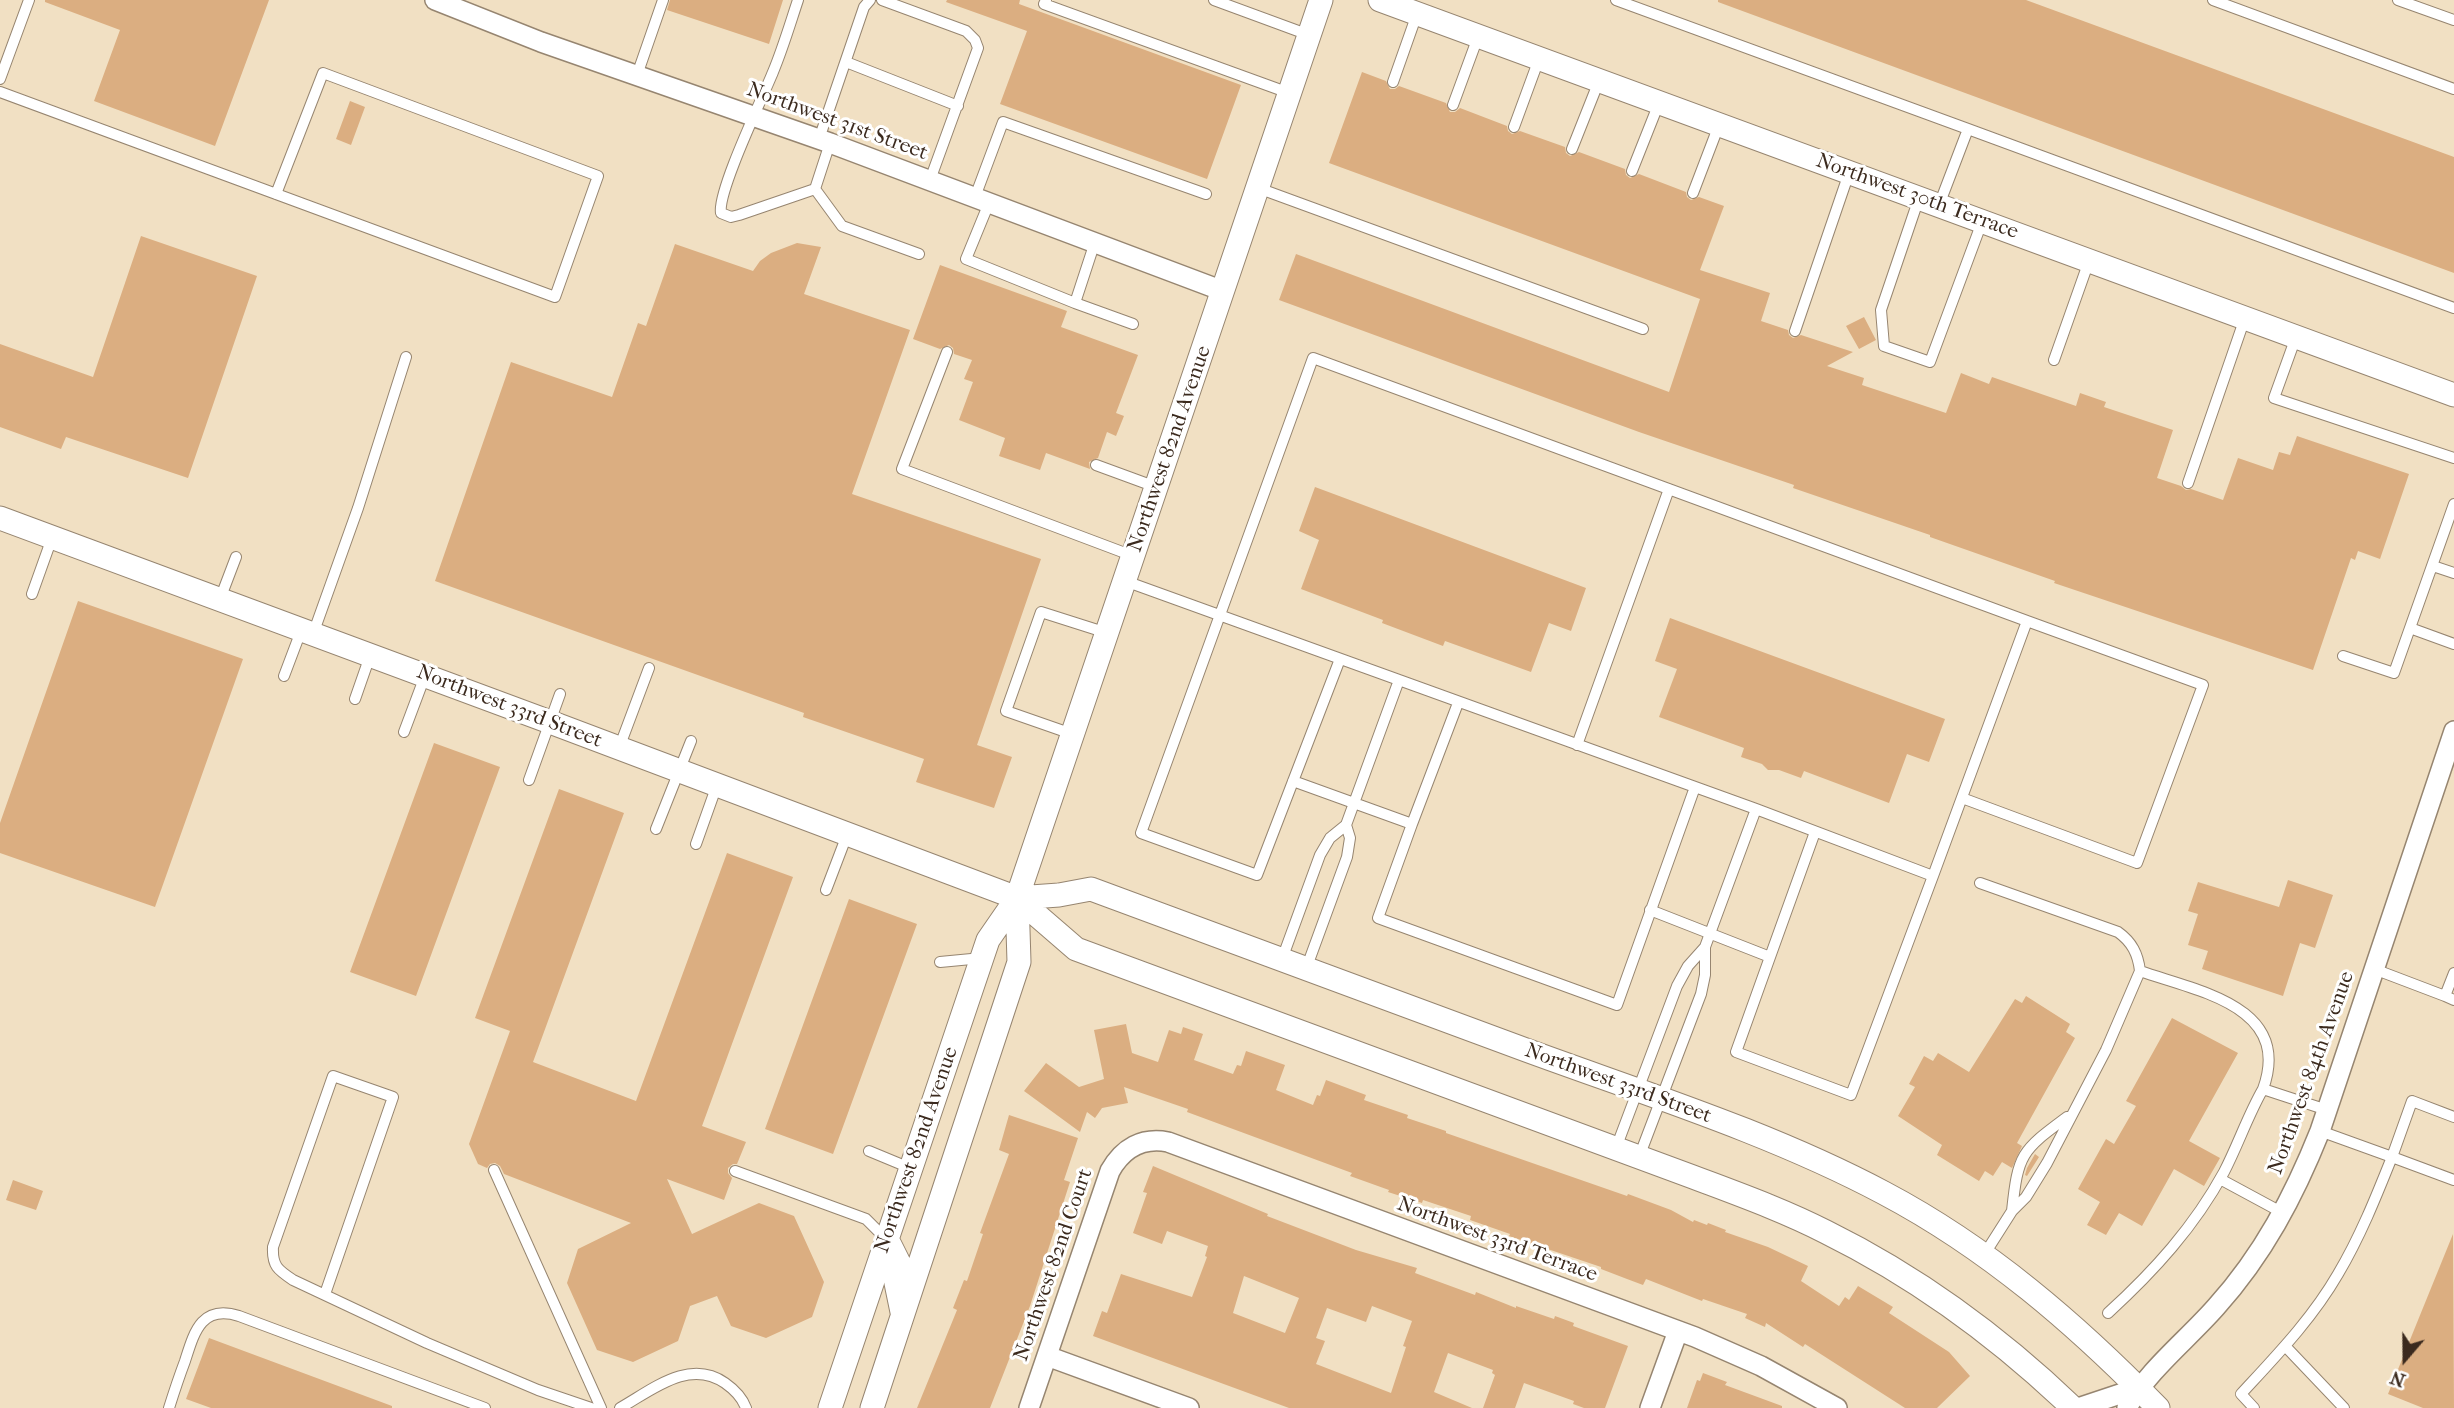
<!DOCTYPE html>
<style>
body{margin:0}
#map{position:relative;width:2454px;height:1408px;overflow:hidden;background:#f1e0c3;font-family:"IM FELL French Canon",serif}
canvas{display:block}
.north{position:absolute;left:2370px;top:1324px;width:70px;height:70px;-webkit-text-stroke:5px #fff;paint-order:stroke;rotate:200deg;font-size:19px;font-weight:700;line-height:28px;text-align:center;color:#3b2a1e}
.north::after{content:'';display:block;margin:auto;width:24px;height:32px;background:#3b2a1e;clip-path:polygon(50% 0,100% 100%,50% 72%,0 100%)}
</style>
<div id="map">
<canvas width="2454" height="1408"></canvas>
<div class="north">N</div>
</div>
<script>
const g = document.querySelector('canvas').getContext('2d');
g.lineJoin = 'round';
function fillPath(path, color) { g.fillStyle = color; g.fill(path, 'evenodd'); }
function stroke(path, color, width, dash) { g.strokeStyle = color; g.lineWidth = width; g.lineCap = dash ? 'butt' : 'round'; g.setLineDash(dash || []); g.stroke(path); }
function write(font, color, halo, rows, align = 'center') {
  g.font = font + ' "IM FELL French Canon",serif'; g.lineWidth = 6; g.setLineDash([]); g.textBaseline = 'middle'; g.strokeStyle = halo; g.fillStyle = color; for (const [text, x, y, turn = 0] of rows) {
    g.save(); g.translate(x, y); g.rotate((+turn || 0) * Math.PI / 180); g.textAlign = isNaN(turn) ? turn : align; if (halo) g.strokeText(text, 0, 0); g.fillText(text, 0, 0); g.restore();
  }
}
fillPath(new Path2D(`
 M45,0H269L215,146L94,101L120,30L45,2Z
 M670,0H783L769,44L667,10Z
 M947,0H1020L1019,4L1241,85L1207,179L1000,104L1027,31L946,2Z
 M1718,0H2026L2454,157V273L1718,2Z
 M1362,72L1386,81L1390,89H1395L1399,86L1446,103L1450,112H1455L1460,108L1507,126L1508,131L1512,134L1520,131L1565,147L1566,153L1570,156L1579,152L1625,169L1626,175L1630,178L1639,174L1686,192L1687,197L1691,200L1699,197L1724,206L1700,270L1770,293L1761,321L1788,330L1789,335L1793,338L1801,335L1853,352L1827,366L1864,378L1862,385L1946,413L1961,373L1989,384L1992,377L2076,406L2080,393L2106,402L2104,407L2173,430L2157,478L2181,486L2186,490L2191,489L2223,500L2238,458L2273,470L2279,452L2290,455L2297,436L2409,474L2380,559L2358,551L2355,560L2351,558L2313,670L2054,583L2055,581L1930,537V535L1793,488L1794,485L1639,432L1279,300L1296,254L1669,392L1700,299L1329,163Z
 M350,101L365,107L351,145L336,139Z
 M141,236L257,276L188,478L66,437L61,449L0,427V344L93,377Z
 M797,243L821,247L804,294L910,330L852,494L1041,559L977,745L1012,757L994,808L916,782L924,759L803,717L804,713L435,581L511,362L612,397L638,323L646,326L675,244L753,271L760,261L771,253Z
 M940,265L1067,311L1061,327L1138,355L1116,413L1124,416L1116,436L1107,432L1098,458L1089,462L1090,469L1046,453L1040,470L999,456L1005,438L959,420L973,382L964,379L972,360L954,354L953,348L949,345L940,349L913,339Z
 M1864,317L1876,340L1859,349L1846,326Z
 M1315,487L1586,588L1571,631L1549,623L1531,672L1445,641L1443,646L1382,623L1383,620L1301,589L1319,540L1299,531Z
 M78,601L243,659L155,907L0,853V823Z
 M1670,618L1945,719L1929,762L1907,754L1889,803L1804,771L1801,778L1779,770H1768L1762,764L1741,757L1744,748L1659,717L1677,669L1655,661Z
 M434,743L500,767L416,996L350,972Z
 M559,789L624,813L533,1062L636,1101L727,853L793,877L702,1126L746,1142L737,1164H733L728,1168V1173L732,1178L724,1200L667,1179L692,1234L759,1203L794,1216L824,1282L812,1317L766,1338L731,1326L717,1296L690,1306L678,1341L633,1362L597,1350L567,1283L578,1249L631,1223L504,1174L500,1166L495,1163L490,1164L487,1168L478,1164L469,1144L510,1031L475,1018Z
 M2288,880L2333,895L2315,948L2300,943L2283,996L2202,969L2208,951L2188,945L2198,914L2188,911L2198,882L2279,907Z
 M849,899L917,924L833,1154L765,1129Z
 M2026,996L2070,1024L2066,1032L2075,1038L2017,1143L2022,1146L2012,1168L2002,1162L1993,1176L1985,1171L1979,1181L1937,1155L1942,1145L1898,1116L1915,1087L1909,1084L1924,1056L1933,1061L1938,1053L1969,1072L2015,999L2022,1003Z
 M2172,1018L2238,1053L2189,1141L2220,1158L2204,1186L2174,1169L2142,1226L2119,1213L2106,1235L2087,1225L2100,1202L2078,1189L2106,1139L2114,1144L2136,1106L2126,1101Z
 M1126,1024L1132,1053L1158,1062L1169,1030L1181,1034L1183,1027L1203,1034L1194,1060L1233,1074L1237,1065L1241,1066L1246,1051L1285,1065L1276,1090L1313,1105L1317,1095L1320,1096L1326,1080L1366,1095L1364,1100L1408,1115L1407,1118L1446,1131V1133L1627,1196L1628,1194L1671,1210L1693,1222L1694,1220L1707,1225L1708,1223L1726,1230L1725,1232L1768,1247L1808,1266L1801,1281L1839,1306L1845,1297L1849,1300L1858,1286L1893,1307L1889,1313L1949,1352L1970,1376L1937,1408H1905L1805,1344L1803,1347L1766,1323L1765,1327L1745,1318L1747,1314L1703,1299L1702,1301L1646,1279L1643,1285L1627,1279L1601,1269V1267L1509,1236L1510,1234L1470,1220L1471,1216L1423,1200L1422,1203L1388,1192L1389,1190L1350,1176L1352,1173L1187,1112L1188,1109L1124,1087L1128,1103L1102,1108L1095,1118L1087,1112L1080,1132L1024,1091L1046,1063L1079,1087L1104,1079L1094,1030Z
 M1009,1115L1078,1138L1064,1180L1070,1182L1030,1306L990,1408H917L957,1310L953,1308L964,1280L967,1281L983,1234L980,1233L1009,1154L999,1150Z
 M2035,1154L2039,1157L2027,1176L2025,1175L2027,1168Z
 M1153,1166L1268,1214L1267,1216L1356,1250L1417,1268L1415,1273L1475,1295L1476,1292L1516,1308V1306L1554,1319L1555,1316L1574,1323L1573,1326L1628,1346L1605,1408H1584L1573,1404L1574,1401L1524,1383L1515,1408H1483L1495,1375L1492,1373L1493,1370L1448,1353L1434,1392L1472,1408H1289L1093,1336L1102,1311L1107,1313L1121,1274L1192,1297L1207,1257L1205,1256L1208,1246L1167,1231L1162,1244L1133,1233L1147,1193L1143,1192ZM1244,1276L1299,1298L1285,1333L1233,1313ZM1372,1306L1412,1321L1403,1346L1406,1347L1391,1393L1316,1364L1325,1341L1316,1338L1327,1308L1366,1322Z
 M13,1180L43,1191L36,1210L6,1200Z
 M2453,1234L2454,1408H2423L2388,1394Z
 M209,1338L392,1406V1408H211L186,1399Z
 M1703,1373L1727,1382L1725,1385L1782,1406V1408H1687L1697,1380L1700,1381Z`), '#dbae81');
const service = new Path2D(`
 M798,0C790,24 783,48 773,72C763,97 717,192 721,213L731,217L739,215L815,189L830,143
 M882,0L966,31L975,40L978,48L930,180
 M1046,0L1044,4L1289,93
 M1214,0L1309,35
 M1616,0L1968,129L1939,205
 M2213,0L2454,89
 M2398,0L2454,20
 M846,62L958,106
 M637,75L663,0
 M0,79L29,0
 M1393,82L1417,14
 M0,92L555,297L598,176L323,73L276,194
 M1453,105L1478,37
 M1514,127L1539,59
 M1968,129L2454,308
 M819,139L864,7L870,0
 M1572,149L1599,81
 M1632,171L1659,103
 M1258,188L1643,329
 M815,189L842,226L919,254
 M1693,193L1719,125
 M975,197L1003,122L1206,194
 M1919,198L1881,310L1884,346L1930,362L1982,222
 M989,203L966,259L1075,303
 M1095,242L1075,303L1133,324
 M1795,331L1849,173
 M2296,337L2274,398L2454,458
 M947,352L902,469L1133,556
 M2054,360L2089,261
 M1096,465L1156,487
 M2188,483L2245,318
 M2433,566L2454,573
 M1125,581L1756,809L1933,876L2027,621L2203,685L2137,863L1962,798
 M32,594L52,538
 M220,599L236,557
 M2410,628L2454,644
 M313,634L358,508L406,357
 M2343,656L2394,673L2454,504
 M1340,659L1257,875L1141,833L1313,358L2027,621
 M284,676L301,631
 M355,699L370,656
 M404,732L425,676
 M1072,734L1006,711L1041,612L1107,633
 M1577,745L1669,489
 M619,748L649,668
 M529,780L560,694
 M1293,781L1412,824L1378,918L1617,1005L1695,787
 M1412,824L1458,703
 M656,829L691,741
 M696,844L717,785
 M1980,883L2118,932C2132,942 2138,954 2140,971L2106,1050L2047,1163L2026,1197L2012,1211L1984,1255
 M826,890L847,835
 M1650,910L1770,957L1736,1052L1851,1095L1933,876
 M1770,957L1815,832
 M1282,959L1320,855L1330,838L1346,825L1399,680
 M940,962L982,958
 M1306,969L1347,857L1350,838L1346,825
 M2374,969L2445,996
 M2140,971C2197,991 2293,1006 2263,1089L2327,1110
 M2454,973L2445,996L2454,1000
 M2320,1131L2392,1157L2412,1101L2454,1117
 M1616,1148L1677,986L1688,966L1705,947L1756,809
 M869,1151L910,1168
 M1639,1157L1701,994L1705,975V947
 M494,1170L601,1408
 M735,1171L866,1219L886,1239
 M2220,1179L2283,1213
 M2012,1211C2018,1154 2021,1151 2067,1117
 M325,1294L393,1097L333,1076L273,1247C272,1266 278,1270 293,1280L427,1343L538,1390L591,1408
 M2108,1313C2154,1271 2194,1227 2224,1172C2238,1145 2248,1115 2263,1089
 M2286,1347L2344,1408
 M169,1408C174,1392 179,1377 185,1361C194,1333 201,1304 239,1316L485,1408
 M620,1408C652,1390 689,1358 725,1383C735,1390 742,1397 746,1408
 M2254,1408L2241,1394C2276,1356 2312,1319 2338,1274C2360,1237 2376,1197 2392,1157L2454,1180`);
const minor = new Path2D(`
 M435,0L541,42L830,143L1223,291
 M1047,1356L1189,1408
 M1029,1408L1110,1171C1123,1148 1142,1137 1168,1142L1695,1337L1761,1366L1837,1408
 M1650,1408L1678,1331
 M2078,1408L2138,1388
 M2127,1408C2149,1369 2186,1341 2216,1307C2263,1255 2294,1196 2320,1131L2454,731`);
const tertiary = new Path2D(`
 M1380,0L2454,395
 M0,518L550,722L1017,898L1076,949L1693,1177C1738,1194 1783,1210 1826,1232C1917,1277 1999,1337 2073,1408
 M1017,898L1059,895L1091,889C1236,942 1381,996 1526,1050C1646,1094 1771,1133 1884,1193C1988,1248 2076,1324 2158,1408
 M887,1239L900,1265L896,1283L902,1312
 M830,1408L988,940L1017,898L1321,0
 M872,1408L1019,962L1017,898`);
stroke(service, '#968570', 12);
stroke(minor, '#968570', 22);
stroke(tertiary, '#968570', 25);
stroke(service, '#fff', 10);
stroke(minor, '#fff', 19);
stroke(tertiary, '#fff', 23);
write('21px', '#3b2a1e', '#fff', [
 ["Northwest 31st Street",837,122,20],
 ["Northwest 30th Terrace",1917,197,20],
 ["Northwest 82nd Avenue",1170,449,-71],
 ["Northwest 33rd Street",509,707,21],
 ["Northwest 84th Avenue",2312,1073,-70],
 ["Northwest 33rd Street",1618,1084,20],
 ["Northwest 82nd Avenue",917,1150,-71],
 ["Northwest 33rd Terrace",1497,1240,20],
 ["Northwest 82nd Court",1054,1265,-71]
]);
</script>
